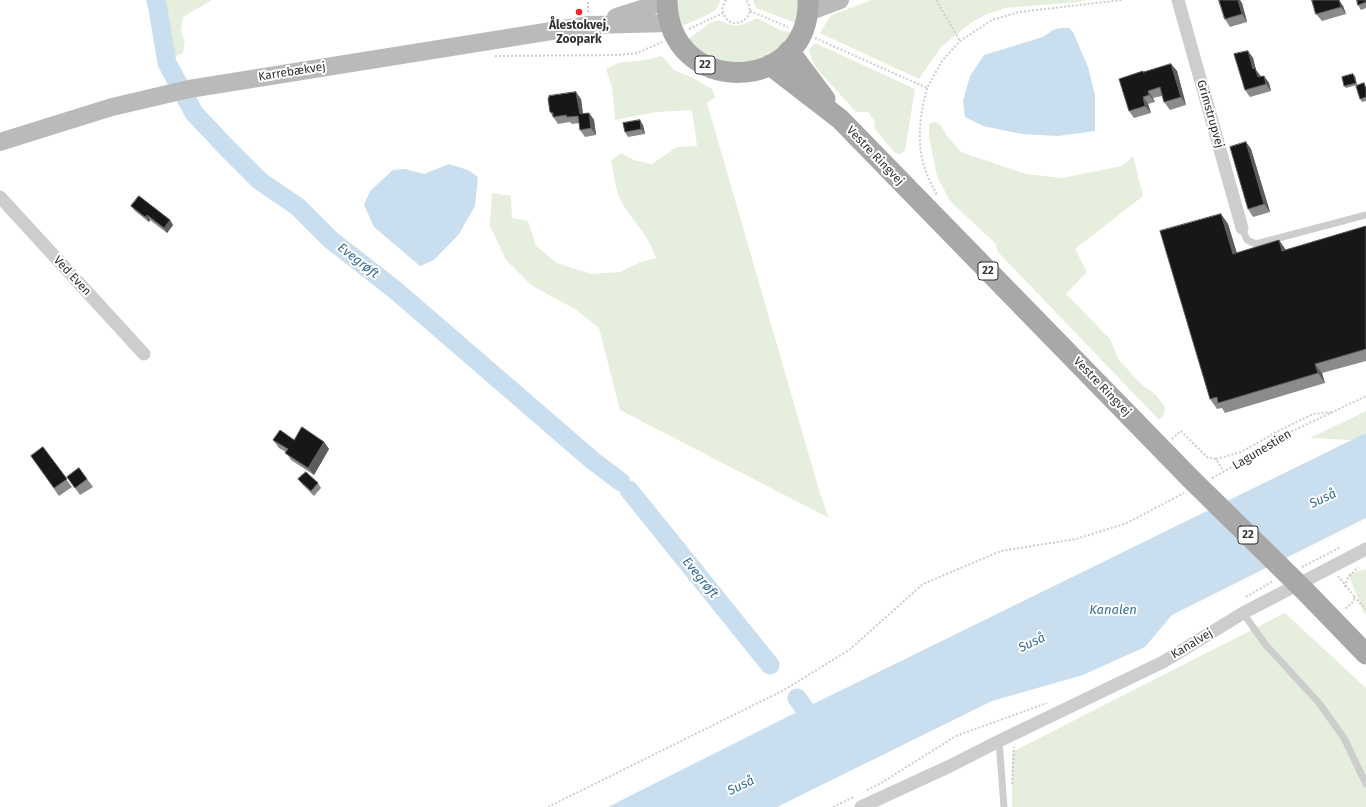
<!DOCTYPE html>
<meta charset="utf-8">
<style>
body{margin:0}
canvas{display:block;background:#fff}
</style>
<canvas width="1366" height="807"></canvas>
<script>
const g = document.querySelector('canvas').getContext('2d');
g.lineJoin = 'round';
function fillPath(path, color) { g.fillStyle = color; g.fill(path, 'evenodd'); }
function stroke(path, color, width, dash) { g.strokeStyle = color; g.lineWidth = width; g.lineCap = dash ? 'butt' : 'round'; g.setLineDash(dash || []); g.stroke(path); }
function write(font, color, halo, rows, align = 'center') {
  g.font = font + ' "Fira Sans",sans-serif'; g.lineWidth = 4; g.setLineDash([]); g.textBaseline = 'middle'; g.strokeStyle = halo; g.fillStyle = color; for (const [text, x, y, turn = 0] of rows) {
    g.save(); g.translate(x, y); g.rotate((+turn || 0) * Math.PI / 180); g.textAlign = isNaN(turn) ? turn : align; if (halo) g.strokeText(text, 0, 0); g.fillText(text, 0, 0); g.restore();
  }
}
fillPath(new Path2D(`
 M161,0H212L183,17L181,31L185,42L183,53L176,56L171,50Z
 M676,0H720C719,3 718,7 716,9C712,14 687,24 681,26Z
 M753,0H799L796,23L756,8Z
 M872,0H1087L1078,2L1006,8L987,14L972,22L941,47L919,79L820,33L829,18L834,14Z
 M757,18L782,31L791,32C787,37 783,45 777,49C756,65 723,69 701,52C697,48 692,43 688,39L710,23L719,20C736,29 741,26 757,18Z
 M815,43L915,89L905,151L900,154L895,153L874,128L875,122L868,112H856L816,68L812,60L809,50Z
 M662,56L674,70L693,78L712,89L715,97L707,103L819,490L829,518L620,410L599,328L575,309L531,285L506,260L490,226L492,193L511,196L512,218L528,221L536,246L557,263L591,274L620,272L641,262L656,258C648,234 634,223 622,203C615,191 614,174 611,161L621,153L634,160L652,164L677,147L697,146L692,110L656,112L615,120L612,87L606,69L618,63L645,60Z
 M933,122L939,123L947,136L961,152L1026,174L1062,178L1122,166L1133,156L1143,196L1075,249L1087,272L1066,294L1110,339L1119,360L1140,383L1156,395L1165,407L1164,415L1159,420L998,252L995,243L950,201L937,176L929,136V124Z
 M1366,411V433L1352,440L1310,438Z
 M1366,569V614L1363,611L1348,574Z
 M1285,613L1366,688V807H1012V752Z`), '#e6eedd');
fillPath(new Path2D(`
 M1061,28H1069L1073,32L1088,67L1095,95V131L1058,136L1022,134L983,126L965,117L963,101L970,76L984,55L1043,37L1053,30Z
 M449,164L468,170L478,177L475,206L459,234L434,260L420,266L374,227L364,205L370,191L393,170L405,169L424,174Z
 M1366,433V518L1172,615L1145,647L1083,675L992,701L777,807H608L803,709Z`), '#c9deef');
stroke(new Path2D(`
 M156,0L158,9L167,63L194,113L226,147L260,181L298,207L331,240L394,289L592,460L621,482
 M629,490L770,665
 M797,698L820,729`), '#c9deef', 19);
stroke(new Path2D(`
 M726,0C723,5 721,9 724,15C732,33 760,17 746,0
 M936,0L960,41
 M750,11L788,27
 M588,12V0
 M689,29L723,13
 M815,38L927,88L942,61L960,41L992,20L1019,12L1122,0
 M495,56L619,55L637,53L662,42
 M927,88C920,115 916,142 925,169C928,178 933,187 937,195
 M1172,439L1181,431L1207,457L1216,459L1224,472
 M1216,459L1241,452L1278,431L1313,414L1333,412
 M1212,478L1258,453L1288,433L1333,412L1366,396
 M1302,567L1341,547
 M1338,576L1354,596V601L1344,610
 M1345,587L1347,579L1358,567
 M1246,597L1273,581
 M1354,597L1366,609
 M1012,784L1014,747
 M867,790L881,783L956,736L1047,703
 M548,807L784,690L849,650L923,584L1001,551L1076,539L1127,523L1184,493
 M833,807L854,797`), '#cdcdcd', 2, [2, 2]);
stroke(new Path2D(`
 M1242,228L1247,240L1256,244L1366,215
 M1243,613L1265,644L1319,703L1344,738L1366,784
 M999,741L1004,807`), '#cdcdcd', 7);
stroke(new Path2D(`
 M1178,0L1242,228
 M0,197L144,354
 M861,807L950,766L999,741L1163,662L1243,613L1366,549`), '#cdcdcd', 13);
stroke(new Path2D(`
 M808,12L840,0
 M616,17L667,1
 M0,142L112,107L189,89L589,25L670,23`), '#bababa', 18);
stroke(new Path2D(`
 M667,0C668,99 811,94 808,0
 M789,51L825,99
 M770,65L840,119L1190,478L1305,591L1366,654`), '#a8a8a8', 21);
fillPath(new Path2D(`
 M1312,0H1339L1343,6L1346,14L1322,21L1316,14Z
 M1366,0V8L1361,10L1358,5Z
 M1242,3L1247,22L1230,27L1225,19Z
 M1248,51L1253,58L1256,70L1261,76H1264L1269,83L1271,91L1250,97L1245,90Z
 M1171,64L1177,71L1186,105L1170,110L1164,102L1162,96L1153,98L1155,102L1148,104L1151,113L1134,118L1129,111L1143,71V72Z
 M1355,76L1357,85L1346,88L1344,86Z
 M1366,86V101L1362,102L1360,99Z
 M581,99L583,114L589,113L594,120L596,135L585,137L580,130L579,123L572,124L570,122L558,124L550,112Z
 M643,125L645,134L628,137L625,132Z
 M1246,142L1251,149L1270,212L1253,217L1248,209Z
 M131,206L170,220L173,225L167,233L150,220L149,222L135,211Z
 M1221,214L1228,224L1237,253L1279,240L1285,250L1366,226V361L1322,373L1325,383L1225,413L1222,408L1217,409L1210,399Z
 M273,440H294L324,442L329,449L314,475L291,460L286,452L279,448Z
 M43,447L72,487L59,496L31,456Z
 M79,468L93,487L80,495L67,477Z
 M298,479L318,483L321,488L314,496L302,484Z`), '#8b8b8b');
fillPath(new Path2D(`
 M1238,0H1240L1242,3L1247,22L1242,14Z
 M1339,0L1343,6L1346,14L1341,7Z
 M1248,51L1253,58L1256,70L1260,76L1263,84L1253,69Z
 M1171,64L1177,71L1186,105L1181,97Z
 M1353,74L1355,76L1357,85L1356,83Z
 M1264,76L1269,83L1271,91L1266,84Z
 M1148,91L1153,98L1155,102L1149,95Z
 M576,92L581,99L584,121L580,114Z
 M1143,97L1148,104L1151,113L1145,106Z
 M589,113L594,120L596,135L591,128Z
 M640,120L643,125L645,134L641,129Z
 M1246,142L1251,149L1270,212L1264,204Z
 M1221,214L1228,224L1240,264L1233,254Z
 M147,215L150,220L149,222L145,217Z
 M170,220L173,225L167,233L164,228Z
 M1279,240L1286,250L1282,251Z
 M1315,364L1322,373L1325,383L1318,373Z
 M324,442L329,449L314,475L308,468Z`), '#5d5d5d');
const building = new Path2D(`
 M1219,0H1238L1242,14L1225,19Z
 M1312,0H1339L1341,7L1316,14Z
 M1357,0H1366V2L1358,5Z
 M1248,51L1253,69L1255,68L1258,77L1264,76L1266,84L1245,90L1234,54Z
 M1171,64L1181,97L1164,102L1160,87L1148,91L1149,95L1143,97L1145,106L1129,111L1119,79L1143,71V72Z
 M1353,74L1356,83L1344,86L1342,77Z
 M1364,83L1366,89V97L1360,99L1356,86Z
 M576,92L580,114L589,113L591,128L580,130L578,116L567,117L566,115L553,117V113L550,112L548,98H549V96Z
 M640,120L641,129L625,132L623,123Z
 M1246,142L1264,204L1248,209L1230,147Z
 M139,196L170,220L164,228L147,215L145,217L131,206Z
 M1221,214L1233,254L1279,240L1282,251L1366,226V349L1315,364L1318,373L1218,403L1217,397L1210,399L1160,231Z
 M302,427L324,442L308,468L285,453L288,449L273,440L280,430L294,440Z
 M43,447L67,479L54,488L31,456Z
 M79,468L87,479L75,488L67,477Z
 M306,472L318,483L311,491L298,479Z`);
fillPath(building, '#171717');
stroke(building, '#5d5d5d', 1);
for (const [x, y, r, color] of [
 [579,12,4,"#f2272c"]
]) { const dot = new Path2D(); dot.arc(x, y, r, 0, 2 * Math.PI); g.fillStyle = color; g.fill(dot); stroke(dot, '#fff', 1.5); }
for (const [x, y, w] of [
 [705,65,20],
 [988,271,20],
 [1248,535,20]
]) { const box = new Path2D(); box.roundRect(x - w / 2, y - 9, w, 18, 3); g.fillStyle = '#fff'; g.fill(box); stroke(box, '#303030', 1); }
write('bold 11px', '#303030', null, [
 ["22",705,65],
 ["22",988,271],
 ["22",1248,535]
]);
write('bold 12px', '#303030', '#fff', [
 ["Ålestokvej,",579,26],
 ["Zoopark",579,40]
]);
write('12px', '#303030', '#fff', [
 ["Karrebækvej",292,72,-9],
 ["Grimstrupvej",1210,114,74],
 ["Vestre Ringvej",875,156,46],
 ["Ved Even",72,276,47],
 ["Vestre Ringvej",1102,387,46],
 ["Lagunestien",1262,450,-31],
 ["Kanalvej",1192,644,-31]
]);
write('italic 13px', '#376e99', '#fff', [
 ["Evegrøft",358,261,38],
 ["Suså",1323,499,-26],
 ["Evegrøft",700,578,51],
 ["Kanalen",1113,610],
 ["Suså",1032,643,-26],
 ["Suså",741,786,-26]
]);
</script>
